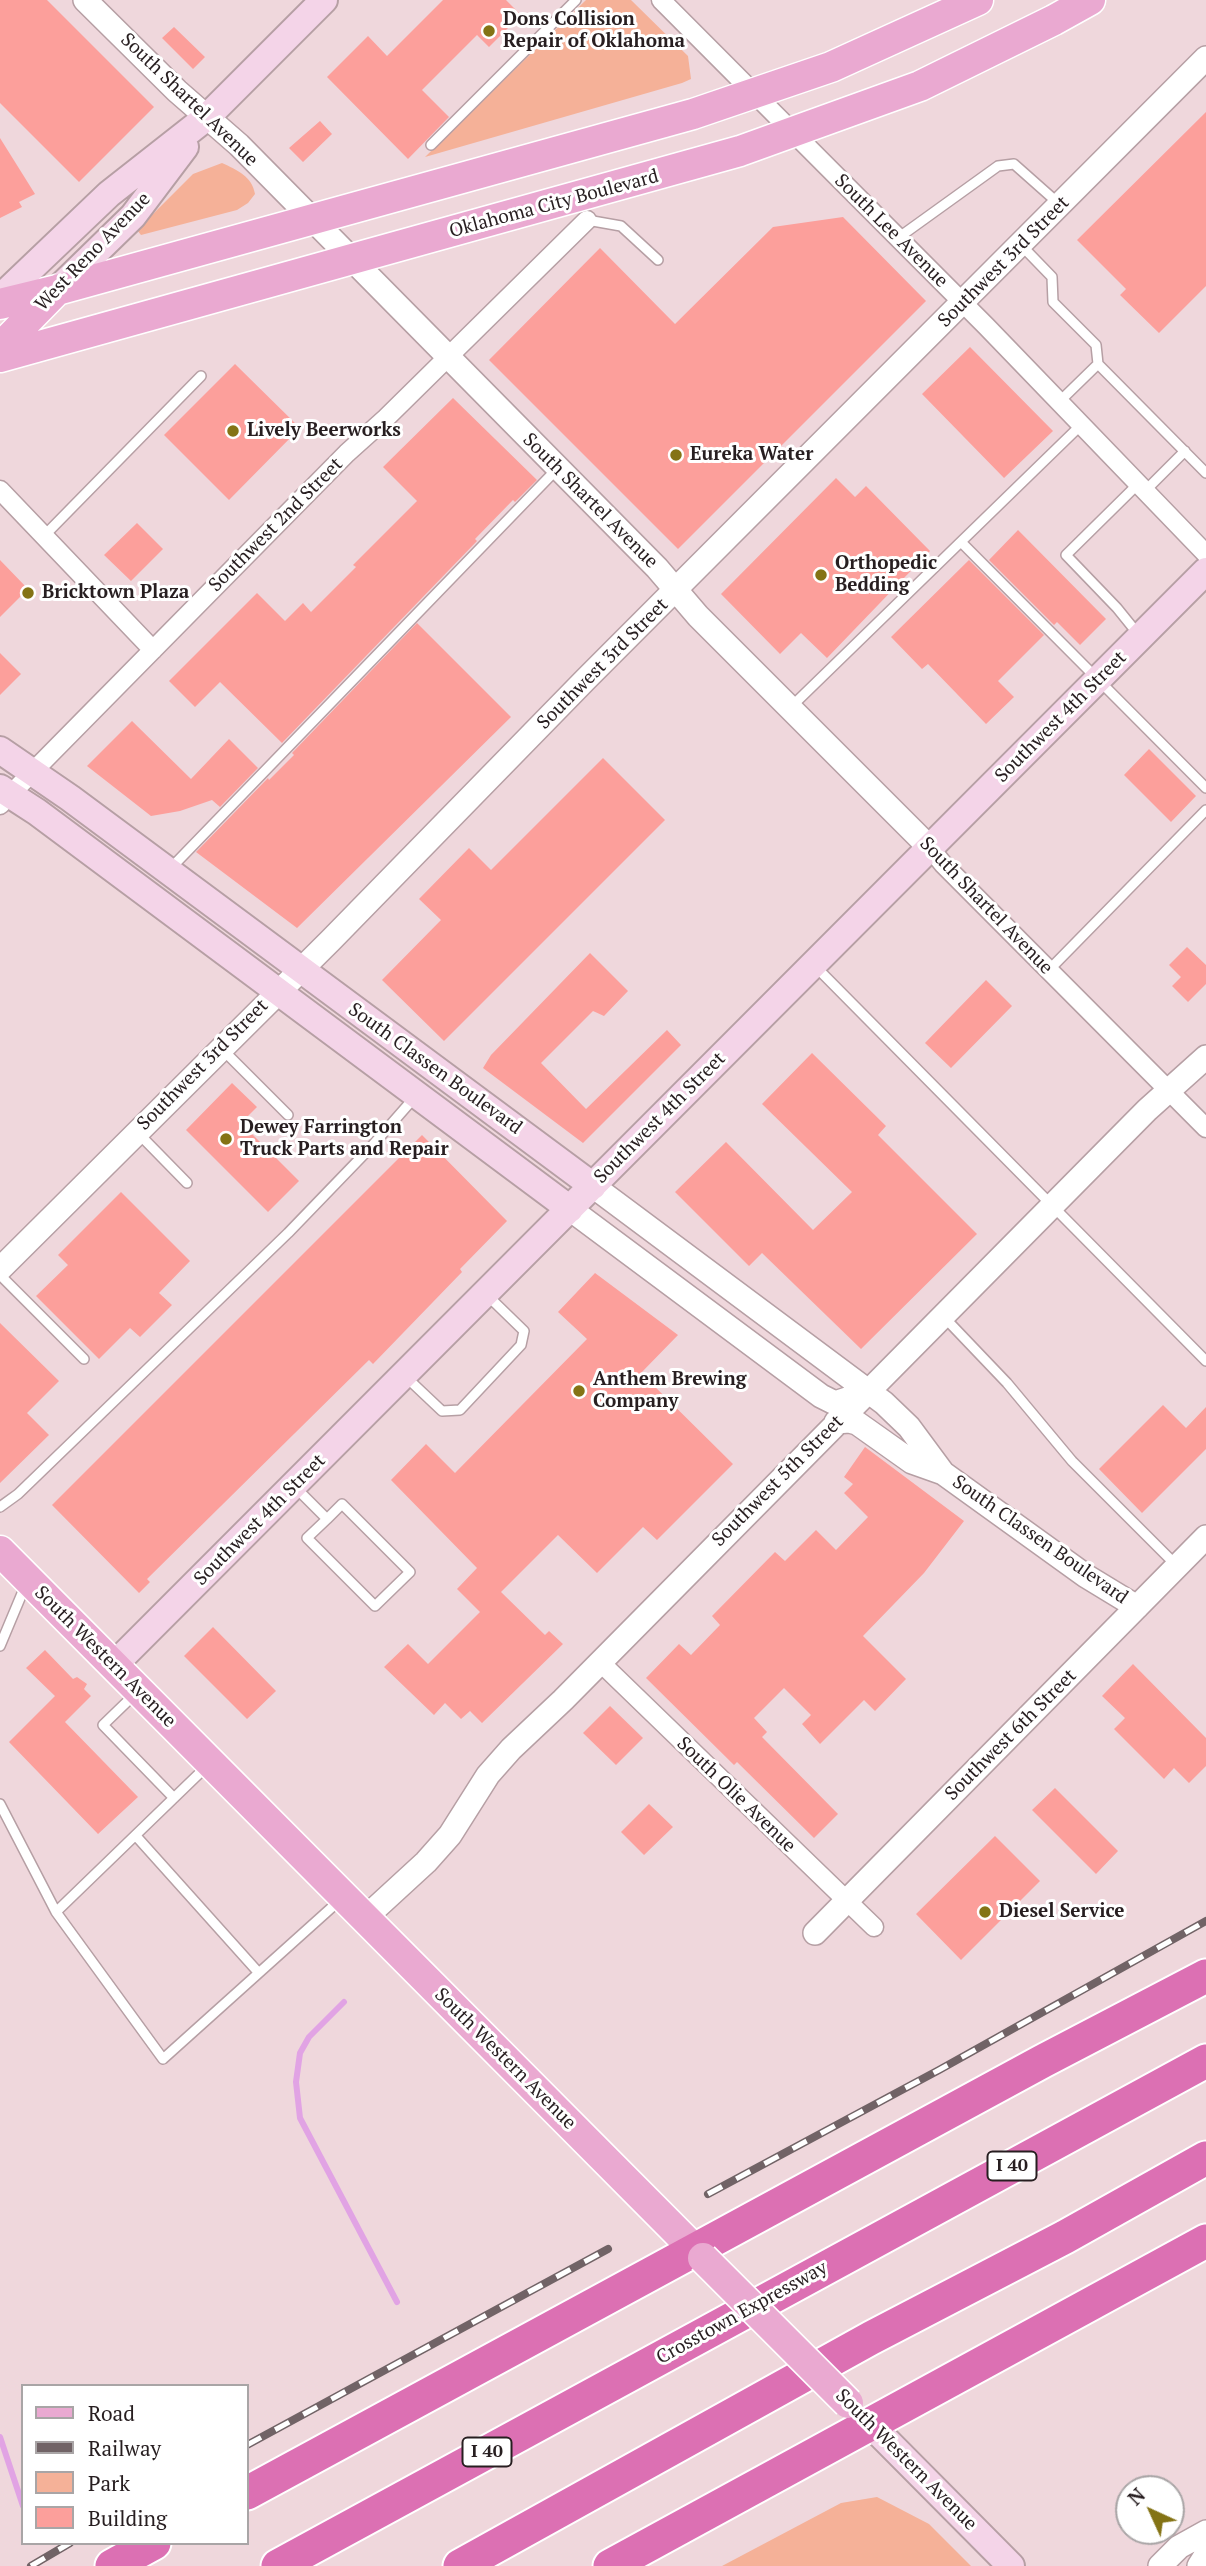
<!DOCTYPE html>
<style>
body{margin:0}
#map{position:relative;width:1206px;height:2566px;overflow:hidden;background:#efd7dc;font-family:"PT Serif",serif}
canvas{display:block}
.legend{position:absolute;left:21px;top:2384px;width:228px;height:161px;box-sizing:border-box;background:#fff;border:2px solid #a9a5a6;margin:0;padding:9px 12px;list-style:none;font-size:21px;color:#271e20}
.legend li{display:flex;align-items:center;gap:14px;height:35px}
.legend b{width:35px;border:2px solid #a9a5a6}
.north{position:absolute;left:1115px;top:2475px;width:70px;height:70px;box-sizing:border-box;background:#fff;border:2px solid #a9a5a6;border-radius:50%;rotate:315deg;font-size:19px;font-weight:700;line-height:28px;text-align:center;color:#271e20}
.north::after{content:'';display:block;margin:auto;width:24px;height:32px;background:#847315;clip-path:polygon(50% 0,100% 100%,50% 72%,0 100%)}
</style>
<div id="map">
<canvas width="1206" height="2566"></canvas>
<ul class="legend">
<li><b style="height:9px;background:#eaa9d1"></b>Road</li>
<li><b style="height:9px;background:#716366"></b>Railway</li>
<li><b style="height:19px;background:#f5b198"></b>Park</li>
<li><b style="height:19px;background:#fc9f9b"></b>Building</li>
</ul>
<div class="north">N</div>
</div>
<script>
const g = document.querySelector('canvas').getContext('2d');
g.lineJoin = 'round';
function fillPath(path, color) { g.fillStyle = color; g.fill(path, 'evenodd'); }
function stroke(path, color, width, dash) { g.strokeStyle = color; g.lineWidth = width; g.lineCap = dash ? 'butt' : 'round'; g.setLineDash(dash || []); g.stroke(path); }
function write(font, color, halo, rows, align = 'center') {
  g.font = font + ' "PT Serif",serif'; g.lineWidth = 6; g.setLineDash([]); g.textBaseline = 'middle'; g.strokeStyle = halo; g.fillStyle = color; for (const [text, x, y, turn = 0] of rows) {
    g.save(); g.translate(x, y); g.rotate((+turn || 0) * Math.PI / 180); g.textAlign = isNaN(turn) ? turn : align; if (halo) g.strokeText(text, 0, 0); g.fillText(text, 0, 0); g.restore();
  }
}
fillPath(new Path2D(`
 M586,0H631L688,56L691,79L682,83L425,157Z
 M222,163C237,170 252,176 255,194L248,203L237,210L141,235L137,230L193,174Z
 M877,2497L929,2524L971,2566H722L841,2503Z`), '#f5b198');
stroke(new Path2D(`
 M344,2002L309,2037L300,2053L296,2082L300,2118L397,2302
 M0,2437L23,2506`), '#e1a3e4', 6);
fillPath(new Path2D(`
 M0,0H47L154,107L79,182L0,103Z
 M443,0H506L521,15L489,47L477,35L422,90L449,117L408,159L327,77L368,36L387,56Z
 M174,27L205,57L193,69L162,38Z
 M1206,112V286L1159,333L1120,295L1126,289L1077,240Z
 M320,121L332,134L303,162L289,148Z
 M0,138L35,194L19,202L22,207L0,218Z
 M843,217L926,301L678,549L489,360L600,248L675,324L773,227Z
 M970,347L1053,431L1004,478L922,394Z
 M235,364L300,428L229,500L164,435Z
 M453,398L537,480L515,502L513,500L475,539L477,541L282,743L220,682L195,707L169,681L257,593L285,621L303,603L311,612L356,567L353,565L417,501L383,467Z
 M836,478L855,497L866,486L930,551L827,658L801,633L780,654L721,594Z
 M137,523L163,549L131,581L104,555Z
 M1018,530L1106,619L1080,645L1057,622L1054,625L989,560Z
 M0,560L28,589L0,617Z
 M969,560L1044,635L998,681L1014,697L986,724L928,664L922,669L891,637Z
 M417,623L511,717L297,928L196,852L268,778L269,780L294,755L292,753Z
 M0,653L21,674L0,695Z
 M132,721L191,779L229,739L258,768L220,807L212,800L180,811L151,816L87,766Z
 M1149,749L1196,796L1171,822L1124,775Z
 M603,758L665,820L444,1041L382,980L441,920L419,899L469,848L491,870Z
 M1187,947L1206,965V984L1188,1002L1172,986L1181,977L1169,965Z
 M590,953L628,991L604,1016L593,1011L541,1063L586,1109L667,1030L681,1045L583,1143L483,1068L491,1055Z
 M986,980L1012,1006L951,1068L925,1043Z
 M812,1053L886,1126L878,1135L977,1234L861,1349L762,1253L749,1266L675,1192L726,1142L813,1230L852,1192L762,1104Z
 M232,1083L257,1107L241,1123L299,1181L268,1212L186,1130Z
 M422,1135L507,1221L460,1269L462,1272L373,1364L369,1360L147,1579L150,1582L139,1593L52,1505Z
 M121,1192L190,1261L159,1293L172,1305L140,1337L130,1328L99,1359L36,1296L68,1265L58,1255Z
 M595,1273L678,1335L641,1373L733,1464L657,1540L643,1527L597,1573L558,1535L501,1592L545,1635L549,1631L563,1644L482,1723L470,1711L461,1719L445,1703L434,1715L384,1667L408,1644L428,1664L480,1612L457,1589L477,1568L391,1480L426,1444L455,1473L587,1339L558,1312Z
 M0,1323L59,1381L27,1413L49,1435L0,1483Z
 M1163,1405L1186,1428L1206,1407V1449L1142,1513L1099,1469Z
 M865,1447L964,1521L924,1573L863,1636L906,1679L875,1711L864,1700L820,1744L802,1724L811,1715L784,1688L754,1718L767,1732L762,1737L838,1814L814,1838L737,1762L734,1765L646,1678L679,1644L691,1655L720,1625L712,1616L775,1552L785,1561L816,1530L836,1550L868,1517L844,1493L853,1484L844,1477Z
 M213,1627L276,1691L247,1719L184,1656Z
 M45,1650L73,1679L77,1677L87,1684L84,1689L91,1696L65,1722L138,1797L98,1834L9,1742L55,1696L26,1668Z
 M1133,1664L1206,1738V1766L1189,1783L1174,1768L1164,1779L1114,1729L1125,1718L1102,1696Z
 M610,1706L643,1738L616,1765L583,1733Z
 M1055,1788L1118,1851L1096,1874L1032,1810Z
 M649,1804L673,1827L644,1855L621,1832Z
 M995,1836L1040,1881L961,1960L916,1914Z`), '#fc9f9b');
const service = new Path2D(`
 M431,145L576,0
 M587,220L621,226L658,260
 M898,238L998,166L1014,164L1058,203
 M1021,245L1052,277L1053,302L1096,345L1098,364L1059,402
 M1098,364L1206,473
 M1138,484L1066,555L1117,608L1138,634
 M1145,491L1185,451
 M44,536L201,376
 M961,542L1206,788
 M791,707L1081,425
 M169,870L556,470
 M816,967L1206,1361
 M1049,970L1206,810
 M222,1049L288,1115
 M138,1133L187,1183
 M0,1275L84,1359
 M944,1317L1007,1383L1072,1461L1176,1565
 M406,1377L442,1411L460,1410L521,1345L524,1331L487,1295
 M295,1487L327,1519L342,1504L410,1572L375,1606L307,1538L327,1519
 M0,1507L18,1494L288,1233L371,1147L414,1098
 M0,1646L26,1584
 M135,1694L103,1725L174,1798
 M208,1765L56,1912L163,2059L340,1900
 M0,1804L56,1912
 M136,1836L258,1972`);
const minor = new Path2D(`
 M661,0L986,326L1206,554
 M0,490L153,650
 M0,805L347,453L386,418L587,220
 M931,849L943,864L1206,1128
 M599,1661L874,1927`);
const tertiary = new Path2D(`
 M85,0L177,91L239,145L657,568L698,616L931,849
 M593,1186L884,1403L909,1427L943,1473
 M570,1209L821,1396L835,1403L862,1394
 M0,1269L331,940L586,679L1206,58
 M836,1422L849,1421L857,1423L912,1462L943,1473L1086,1576L1137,1607
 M365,1918L426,1862L450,1835L488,1775L511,1749L563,1700L1147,1110L1206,1057
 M815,1933L1206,1537
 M1160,2566L1179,2547L1206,2532
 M1199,2566L1206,2555`);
const secondary = new Path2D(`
 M57,290L133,216L185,147
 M0,298L109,194L207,117L324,0
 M0,750L70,798L593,1186
 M0,788L37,812L570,1209
 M114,1665L1206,571
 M870,2424L1011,2566`);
const primary = new Path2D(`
 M0,304L57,290L693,114L831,67L978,0
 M0,348L57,290
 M0,357L740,151L920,86L1054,20L1090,0
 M0,1551L703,2258`);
const motorway = new Path2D(`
 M247,2493L1043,2061L1206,1976
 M112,2566L154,2543
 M278,2566L1206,2061
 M460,2566L871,2338L1065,2237L1206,2158
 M610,2566L1206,2241`);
stroke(service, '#b69fa4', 12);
stroke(minor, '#b69fa4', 21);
stroke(tertiary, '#b69fa4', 26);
stroke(secondary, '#b69fa4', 30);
stroke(primary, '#fff', 33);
stroke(motorway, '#fff', 37);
stroke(service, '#fff', 9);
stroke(minor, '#fff', 18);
stroke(tertiary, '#fff', 23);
stroke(secondary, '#f4d4e8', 26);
stroke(primary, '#eaa9d1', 30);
stroke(motorway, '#dc70b3', 33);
const rail = new Path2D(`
 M708,2194L939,2070L1206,1921
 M247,2445L608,2249
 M31,2566L70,2543`);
stroke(rail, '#716366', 8);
stroke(rail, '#fff', 5, [16]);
const primaryBridge = new Path2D(`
 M703,2258L848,2403`);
stroke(primaryBridge, '#fff', 33, []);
stroke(primaryBridge, '#eaa9d1', 30);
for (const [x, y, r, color] of [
 [489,31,7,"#847315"],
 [233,431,7,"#847315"],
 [676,455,7,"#847315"],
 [821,575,7,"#847315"],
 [28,593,7,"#847315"],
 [226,1139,7,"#847315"],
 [579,1391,7,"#847315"],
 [985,1912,7,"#847315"]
]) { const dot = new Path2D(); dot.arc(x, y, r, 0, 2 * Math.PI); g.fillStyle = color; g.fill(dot); stroke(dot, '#fff', 2.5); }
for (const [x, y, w] of [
 [1012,2166,49],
 [487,2452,49]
]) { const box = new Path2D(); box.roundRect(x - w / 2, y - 14.5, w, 29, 5); g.fillStyle = '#fff'; g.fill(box); stroke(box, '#271e20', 2); }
write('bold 18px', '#271e20', null, [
 ["I 40",1012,2166],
 ["I 40",487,2452]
]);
write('bold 19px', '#271e20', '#fff', [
 ["Dons Collision",503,20],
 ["Repair of Oklahoma",503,42],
 ["Lively Beerworks",247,431],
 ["Eureka Water",690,455],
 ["Orthopedic",835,564],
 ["Bedding",835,586],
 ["Bricktown Plaza",42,593],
 ["Dewey Farrington",240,1128],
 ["Truck Parts and Repair",240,1150],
 ["Anthem Brewing",593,1380],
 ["Company",593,1402],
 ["Diesel Service",999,1912]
], 'left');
write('19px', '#271e20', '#fff', [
 ["South Shartel Avenue",189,100,44],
 ["Oklahoma City Boulevard",554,204,-15],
 ["South Lee Avenue",891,231,45],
 ["West Reno Avenue",93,252,-46],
 ["Southwest 3rd Street",1004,262,-45],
 ["South Shartel Avenue",590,501,45],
 ["Southwest 2nd Street",276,525,-45],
 ["Southwest 3rd Street",603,664,-45],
 ["Southwest 4th Street",1061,717,-45],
 ["South Shartel Avenue",986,906,46],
 ["Southwest 3rd Street",203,1065,-45],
 ["South Classen Boulevard",435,1069,36],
 ["Southwest 4th Street",660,1118,-45],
 ["Southwest 5th Street",778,1481,-45],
 ["Southwest 4th Street",260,1520,-45],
 ["South Classen Boulevard",1040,1540,35],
 ["South Western Avenue",105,1657,45],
 ["Southwest 6th Street",1011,1735,-45],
 ["South Olie Avenue",736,1795,44],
 ["South Western Avenue",505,2059,45],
 ["Crosstown Expressway",742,2313,-29],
 ["South Western Avenue",906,2460,45]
]);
</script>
